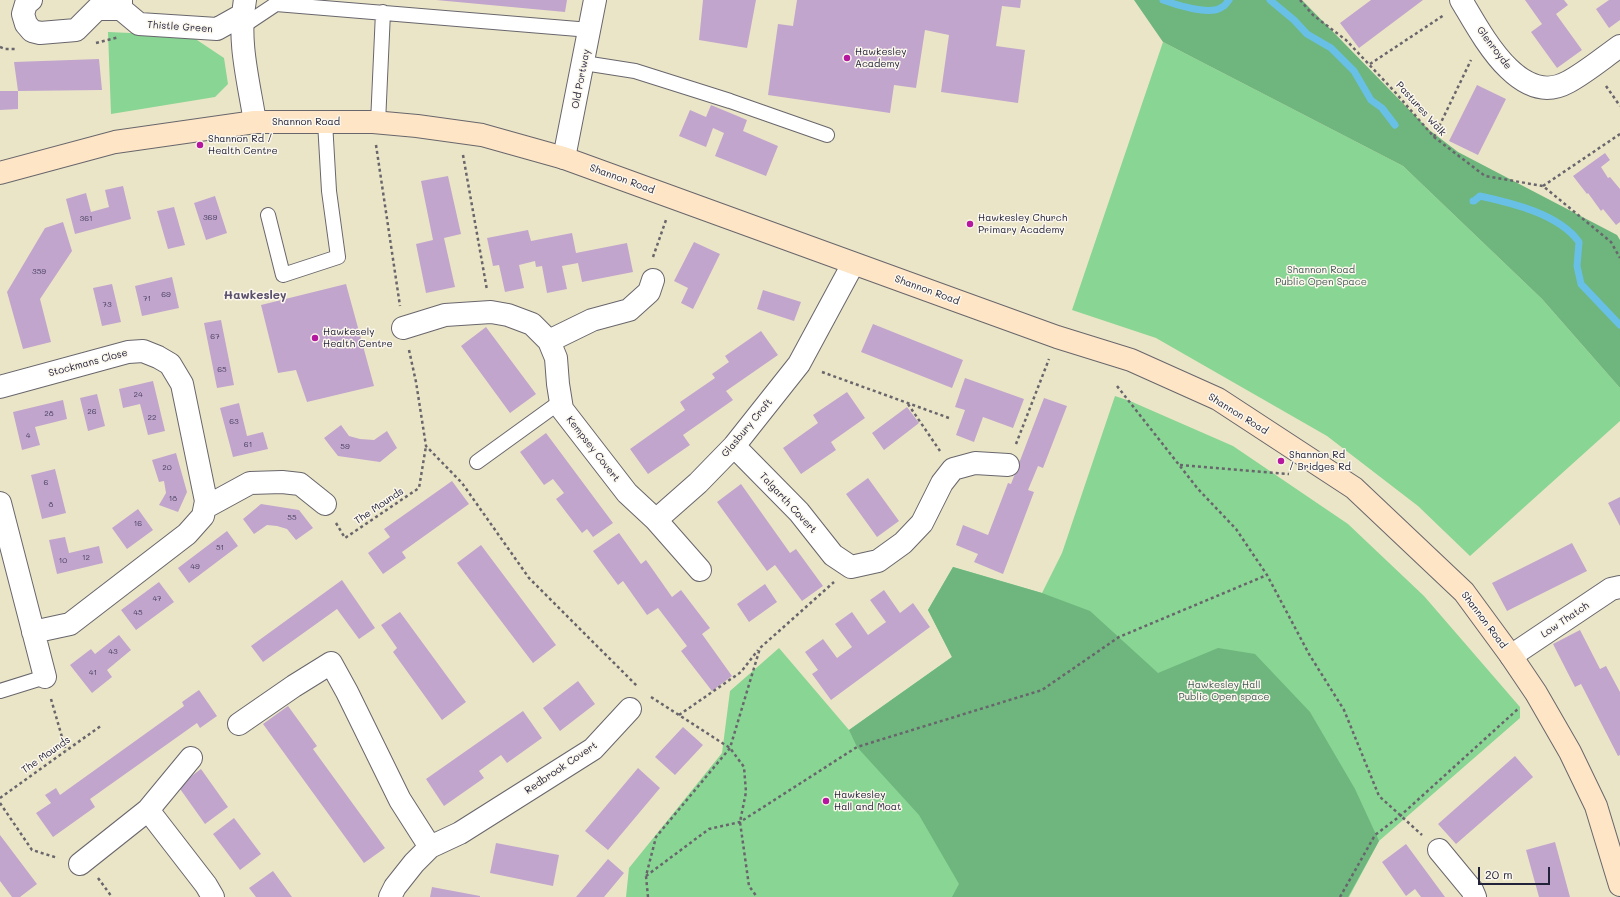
<!DOCTYPE html>
<style>
body{margin:0}
#map{position:relative;width:1620px;height:897px;overflow:hidden;background:#ebe5c7;font-family:Mali,sans-serif}
canvas{display:block}
.scale{position:absolute;left:1478px;top:867px;width:72px;height:18px;box-sizing:border-box;border:2px solid #22223b;border-top:0;padding-left:5px;font-size:12px;line-height:14px;white-space:nowrap;color:#22223b;-webkit-text-stroke:3px #fbf7ec;paint-order:stroke}
</style>
<div id="map">
<canvas width="1620" height="897"></canvas>
<div class="scale">20 m</div>
</div>
<script>
const g = document.querySelector('canvas').getContext('2d');
g.lineJoin = 'round';
function fillPath(path, color) { g.fillStyle = color; g.fill(path, 'evenodd'); }
function stroke(path, color, width, dash) { g.strokeStyle = color; g.lineWidth = width; g.lineCap = dash ? 'butt' : 'round'; g.setLineDash(dash || []); g.stroke(path); }
function write(font, color, halo, rows, align = 'center') {
  g.font = font + ' Mali,sans-serif'; g.lineWidth = 3; g.setLineDash([]); g.textBaseline = 'middle'; g.strokeStyle = halo; g.fillStyle = color; for (const [text, x, y, turn = 0] of rows) {
    g.save(); g.translate(x, y); g.rotate((+turn || 0) * Math.PI / 180); g.textAlign = isNaN(turn) ? turn : align; if (halo) g.strokeText(text, 0, 0); g.fillText(text, 0, 0); g.restore();
  }
}
fillPath(new Path2D(`
 M108,32L153,34L194,38L224,58L228,84L215,97L111,114Z
 M1163,42L1403,166L1542,299L1620,388V421L1470,556L1418,506L1327,436L1156,338L1072,310Z
 M1115,396L1130,401L1233,446L1348,524L1424,596L1520,707V718L1379,841L1349,897H626L629,868L722,753L730,691L779,648L849,730L952,657L928,610L953,567L1042,593L1062,553Z`), '#89d593');
fillPath(new Path2D(`
 M1134,0H1302L1428,129L1458,152L1617,235L1620,240V388L1542,299L1403,166L1163,42Z
 M953,567L1042,593L1090,611L1158,673L1218,648L1255,654L1310,712L1355,789L1379,841L1348,897H952L959,884L919,815L857,747L849,730L952,657L928,610Z`), '#6eb67d');
stroke(new Path2D(`
 M1163,0C1176,5 1211,16 1222,7C1225,6 1227,2 1229,0
 M1270,0L1294,20L1307,34L1331,48L1354,71L1371,100L1382,108L1395,125
 M1473,201H1474L1480,196C1512,203 1559,214 1579,242L1577,266L1581,284L1620,325`), '#69c0e6', 7);
fillPath(new Path2D(`
 M436,0H567L565,12Z
 M703,0H756L747,48L699,40Z
 M797,0H1021L1020,8L1002,6L996,46L1025,50L1018,103L941,92L949,35L925,30L916,88L894,85L890,113L768,95L778,24L793,26Z
 M1371,0H1423L1359,48L1340,23Z
 M1525,0H1564L1568,5L1556,14L1582,50L1557,68L1531,32L1542,24Z
 M1609,0H1620V20L1609,28L1596,9Z
 M99,59L102,90L18,91L14,62Z
 M1477,85L1506,99L1478,155L1449,141Z
 M0,91H18V109L0,110Z
 M711,105L747,120L743,131L778,146L766,176L715,156L724,133L713,128L706,147L679,136L690,110L706,117Z
 M1605,153L1610,160L1601,167L1608,178L1610,177L1620,189V222L1616,225L1603,209L1601,211L1588,193L1587,194L1573,176Z
 M448,176L461,234L444,238L455,287L426,293L416,244L433,240L421,181Z
 M123,186L131,219L75,234L66,199L86,193L91,212L109,207L105,190Z
 M215,196L227,233L206,240L194,203Z
 M174,207L185,245L168,249L157,211Z
 M63,222L72,251L40,299L51,342L23,349L7,292L45,228Z
 M528,230L531,241L572,233L576,253L627,243L633,272L582,282L578,263L562,266L567,289L547,293L542,266L536,267L535,261L519,265L524,288L505,292L499,265L493,266L487,238Z
 M694,242L720,254L693,309L681,303L688,288L674,281Z
 M172,277L179,308L142,316L135,286Z
 M112,284L121,322L102,326L93,288Z
 M346,284L374,386L307,402L296,370L278,373L261,305Z
 M763,290L801,302L794,321L757,309Z
 M221,320L234,385L217,388L204,323Z
 M873,324L963,360L952,388L861,352Z
 M486,327L536,394L510,413L461,346Z
 M761,331L778,355L726,391L733,400L683,435L690,445L648,474L630,449L685,410L680,402L715,378L712,374L729,362L725,356Z
 M965,378L1024,399L1013,428L983,417L974,442L956,435L965,410L955,407Z
 M153,381L165,431L148,435L140,404L123,408L119,389Z
 M847,392L865,418L831,442L836,450L801,474L783,448L818,423L813,415Z
 M97,394L105,426L88,431L80,398Z
 M1044,398L1067,406L1043,468L1038,466L1028,490L1034,492L1003,574L974,562L978,554L956,545L963,525L988,535L1008,483L1011,484Z
 M63,400L67,419L35,427L40,445L22,450L13,412Z
 M239,403L247,436L263,432L268,449L233,457L220,408Z
 M907,407L919,423L884,450L872,433Z
 M341,425L349,436L360,439L374,440L387,431L397,448L380,462L338,456L324,438Z
 M546,433L613,523L593,537L587,529L582,533L556,499L564,493L553,479L544,485L520,452Z
 M176,453L187,492L178,512L159,505L166,493L164,481L159,482L152,460Z
 M55,469L66,513L42,519L31,475Z
 M868,478L899,521L877,537L846,494Z
 M452,481L469,504L402,552L406,558L383,574L368,553L390,537L384,529Z
 M741,484L790,553L796,549L823,586L802,601L775,565L767,571L717,502Z
 M1620,497V526L1608,503Z
 M261,504L299,510L313,528L296,540L287,529L277,526L267,525L254,534L243,519Z
 M138,509L153,530L127,549L112,528Z
 M227,531L238,546L189,583L178,568Z
 M619,533L641,564L646,560L672,597L681,590L710,628L702,634L732,676L712,691L681,651L687,646L658,608L647,615L623,581L618,585L593,551Z
 M65,537L69,553L99,546L103,563L57,574L49,540Z
 M1572,543L1587,571L1507,611L1492,583Z
 M481,545L556,645L533,663L457,563Z
 M342,580L375,628L359,639L337,609L263,662L251,646Z
 M159,582L174,602L136,630L121,610Z
 M765,584L777,602L749,622L737,604Z
 M884,590L900,613L913,603L930,627L831,700L812,674L818,670L805,652L823,639L837,658L852,647L835,624L852,612L868,635L886,622L870,600Z
 M400,612L466,702L442,720L393,652L397,648L381,625Z
 M1580,630L1600,669L1606,666L1620,692V755L1618,756L1581,684L1575,687L1553,644Z
 M119,635L131,650L107,670L112,677L92,693L70,665L91,649L95,654Z
 M578,681L595,704L560,731L543,708Z
 M199,690L217,716L200,728L197,723L90,799L95,807L53,837L36,813L51,803L45,795L56,788L60,795L184,706L182,702Z
 M288,706L317,746L313,749L385,848L364,863L263,724Z
 M523,711L542,738L507,763L501,755L479,771L484,778L444,806L426,779Z
 M683,727L703,745L675,775L655,757Z
 M1515,756L1533,777L1456,844L1438,824Z
 M638,768L660,788L608,850L585,831Z
 M201,769L228,807L205,824L178,786Z
 M234,818L261,854L240,870L213,834Z
 M0,835L37,884L20,897H12L0,881Z
 M1555,842L1570,897H1539L1526,850Z
 M496,843L559,855L553,886L490,873Z
 M1406,844L1445,897H1421L1415,889L1406,896L1382,862Z
 M608,859L624,873L604,897H576Z
 M273,871L292,897H256L249,888Z
 M432,887L480,896V897H430Z`), '#c1a5cd');
const lane = new Path2D(`
 M243,26L276,4L590,30
 M584,63L635,71L730,101L827,135
 M378,123L383,12
 M268,215L283,275L338,257L329,191L325,122
 M477,462L560,402
 M0,691L45,677`);
const street = new Path2D(`
 M31,0L26,4L23,14L26,24L32,31L40,33L76,30L97,9H121
 M121,0V9L139,24L217,29L242,15
 M245,0C237,40 249,83 255,122
 M1461,0C1481,33 1519,109 1568,82C1585,73 1603,58 1620,46
 M564,158L595,0
 M403,328L445,315L491,312L508,315L532,324L549,341L556,358L558,384L562,409L627,493L656,520
 M549,341L592,320L629,310L649,292L653,280
 M0,387L128,352L143,351L158,357L170,364L182,384L206,501L203,516L187,534L70,624L33,632
 M734,446L799,512L833,555L851,567L878,561L903,543L922,523L942,483L953,469L975,463L1008,465
 M0,503L45,677
 M206,507L250,483L282,482L300,484L325,504
 M700,570L656,520L698,483L734,446L799,364L853,264
 M1511,656L1611,589L1620,587
 M239,724L294,686L331,663L347,692L400,800L430,847
 M148,810L191,758
 M1439,850L1472,890L1475,897
 M80,864L148,810L206,885L213,897
 M390,897L395,887L414,863L430,847L460,833L593,749L630,709`);
const secondary = new Path2D(`
 M0,173L115,142L255,122H373L417,126L482,135L564,158L963,303L1057,337L1131,360L1218,399L1354,488L1464,592L1511,656L1536,693L1570,752L1596,806L1620,885`);
stroke(lane, '#68666c', 16);
stroke(street, '#68666c', 24);
stroke(secondary, '#68666c', 24);
stroke(new Path2D(`
 M1300,0L1313,15L1346,40L1394,91L1434,137L1485,176L1543,186L1611,242L1620,258
 M96,43L119,37
 M0,47L5,49H16
 M1370,64L1444,15
 M1606,86L1620,106
 M1434,137L1471,60
 M376,145L400,306
 M463,155L487,290
 M1543,186L1620,134
 M653,257L666,220
 M409,350L416,382L426,446L462,483L529,578L638,687
 M822,372L949,418
 M1117,386L1198,489L1236,529L1267,575L1309,654L1344,710L1379,796L1422,835
 M908,404L940,451
 M1016,444L1049,359
 M1180,465L1289,474
 M336,523L345,538L419,488L426,446
 M651,697L730,748L744,767L746,792L740,822L749,886L757,897
 M51,699L66,751
 M679,715L741,672L758,650
 M0,798L102,725
 M0,803L32,850L58,858
 M646,876L709,829L740,822L857,747L1042,690L1119,637L1267,575
 M98,878L112,897
 M648,897L646,876L656,837L730,748L760,648L834,582
 M1340,897L1375,835L1400,816L1519,708`), '#68666c', 2.5, [3, 3]);
stroke(lane, '#fff', 14);
stroke(street, '#fff', 22);
stroke(secondary, '#fde5c5', 22);
for (const [x, y, r, color] of [
 [847,58,4,"#b5179e"],
 [200,145,4,"#b5179e"],
 [970,224,4,"#b5179e"],
 [315,338,4,"#b5179e"],
 [1281,461,4,"#b5179e"],
 [826,801,4,"#b5179e"]
]) { const dot = new Path2D(); dot.arc(x, y, r, 0, 2 * Math.PI); g.fillStyle = color; g.fill(dot); stroke(dot, '#fbf7ec', 1.5); }
write('8px', '#4a4360', null, [
 ["369",210,218],
 ["361",86,219],
 ["359",39,272],
 ["69",166,295],
 ["71",147,299],
 ["73",107,305],
 ["67",215,337],
 ["65",222,370],
 ["24",138,395],
 ["26",92,412],
 ["28",49,414],
 ["22",152,418],
 ["63",234,422],
 ["4",28,436],
 ["61",248,445],
 ["59",345,447],
 ["20",167,468],
 ["6",46,483],
 ["18",173,499],
 ["8",51,505],
 ["55",292,518],
 ["16",138,524],
 ["51",220,548],
 ["12",86,558],
 ["10",63,561],
 ["49",195,567],
 ["47",157,599],
 ["45",138,613],
 ["43",113,652],
 ["41",93,673]
]);
write('10px', '#22223b', '#fbf7ec', [
 ["Thistle Green",180,27,4],
 ["Glenroyde",1494,48,53],
 ["Old Portway",581,79,-79],
 ["Pastures Walk",1421,109,48],
 ["Shannon Road",306,122],
 ["Shannon Road",622,179,20],
 ["Shannon Road",927,290,20],
 ["Stockmans Close",88,363,-15],
 ["Shannon Road",1238,414,32],
 ["Glasbury Croft",747,428,-50],
 ["Kempsey Covert",593,449,52],
 ["Talgarth Covert",788,503,47],
 ["The Mounds",379,506,-34],
 ["Shannon Road",1484,620,53],
 ["Low Thatch",1565,620,-34],
 ["The Mounds",46,755,-35],
 ["Redbrook Covert",561,768,-34]
]);
write('10px', '#22223b', '#fbf7ec', [
 ["Hawkesley",855,52],
 ["Academy",855,64],
 ["Shannon Rd /",208,139],
 ["Health Centre",208,151],
 ["Hawkesley Church",978,218],
 ["Primary Academy",978,230],
 ["Hawkesely",323,332],
 ["Health Centre",323,344],
 ["Shannon Rd",1289,455],
 ["/ Bridges Rd",1289,467],
 ["Hawkesley",834,795],
 ["Hall and Moat",834,807]
], 'left');
write('10px', '#415855', '#fbf7ec', [
 ["Shannon Road",1321,270],
 ["Public Open Space",1321,282],
 ["Hawkesley Hall",1224,685],
 ["Public Open space",1224,697]
]);
write('bold 12px', '#5a506e', '#fbf7ec', [
 ["Hawkesley",255,295]
]);
</script>
